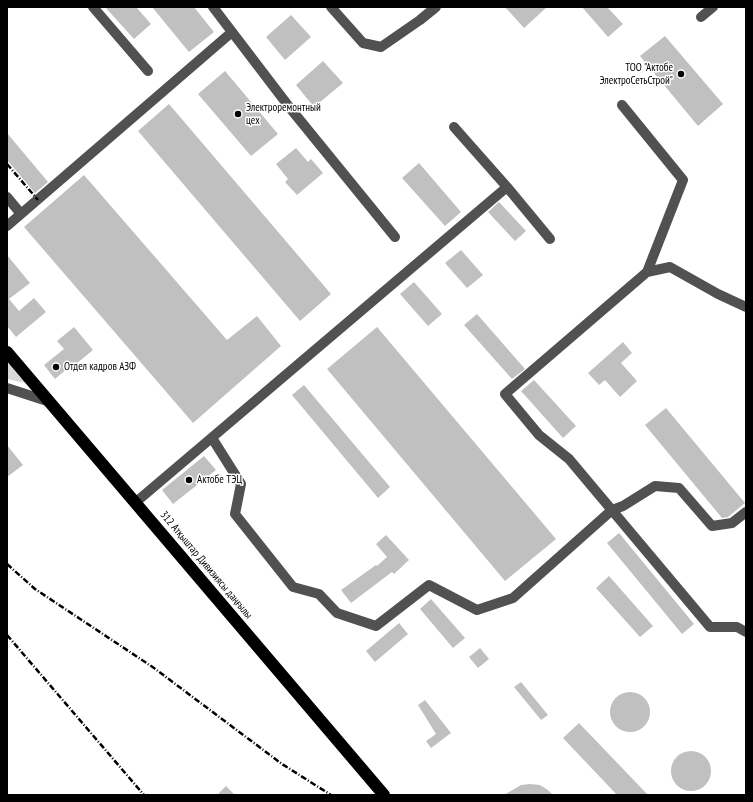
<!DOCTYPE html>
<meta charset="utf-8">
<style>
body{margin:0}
#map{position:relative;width:753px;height:802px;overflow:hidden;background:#fff;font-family:"PT Sans Narrow",sans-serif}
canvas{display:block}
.frame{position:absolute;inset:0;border:8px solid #000;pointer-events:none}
</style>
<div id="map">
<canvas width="753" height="802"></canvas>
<div class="frame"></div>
</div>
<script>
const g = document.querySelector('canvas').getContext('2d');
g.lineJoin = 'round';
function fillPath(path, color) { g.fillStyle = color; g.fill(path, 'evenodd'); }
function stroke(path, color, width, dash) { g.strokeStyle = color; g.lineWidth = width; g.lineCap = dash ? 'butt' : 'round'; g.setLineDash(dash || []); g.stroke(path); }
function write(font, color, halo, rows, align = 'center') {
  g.font = font + ' "PT Sans Narrow",sans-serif'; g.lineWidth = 3; g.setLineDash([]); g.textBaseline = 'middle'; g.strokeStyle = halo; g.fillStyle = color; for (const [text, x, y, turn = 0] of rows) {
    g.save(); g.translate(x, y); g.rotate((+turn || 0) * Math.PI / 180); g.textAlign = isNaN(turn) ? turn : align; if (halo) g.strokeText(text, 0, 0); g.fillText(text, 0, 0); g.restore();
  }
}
fillPath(new Path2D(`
 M7,362L25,383L7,379Z`), '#d8d8d8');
fillPath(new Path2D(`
 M105,7H136L151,24L134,39Z
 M152,7H194L214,32L189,52Z
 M505,7H547L524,28Z
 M582,7H607L623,24L608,37Z
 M291,15L311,37L285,60L266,37Z
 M665,36L723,104L698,126L640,56Z
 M323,61L343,83L314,107L296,85Z
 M225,71L278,134L251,156L198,94Z
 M169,104L331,294L300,321L138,131Z
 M7,133L48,182L35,193L7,160Z
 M296,148L308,162L311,159L323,173L297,195L285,182L288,179L276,164Z
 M419,163L461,212L445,226L402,178Z
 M84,175L227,340L257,316L281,346L193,423L24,227Z
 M499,202L526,231L515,241L488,212Z
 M461,250L483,275L467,288L445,263Z
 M7,255L30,283L9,299L19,311L34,298L46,312L16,337L7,326Z
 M414,282L442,314L428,326L400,294Z
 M477,314L525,369L512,379L464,325Z
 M74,327L93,350L76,364L75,362L55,379L44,365L64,349L57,341Z
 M377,327L556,539L505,581L327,369Z
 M623,342L632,353L621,363L637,381L620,397L605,380L599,385L588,373Z
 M534,380L576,426L563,438L521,391Z
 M304,385L390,487L378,498L292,395Z
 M666,408L745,503L728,517L722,518L645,425Z
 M7,445L23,465L7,477Z
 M204,456L216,470L173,504L162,490Z
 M619,533L694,624L682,634L607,543Z
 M386,535L409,560L394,574L392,572L351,603L341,590L376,565L377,566L387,557L376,544Z
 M609,576L653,626L640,637L596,588Z
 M431,599L465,638L453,648L420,609Z
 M399,623L408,634L375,662L366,651Z
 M480,648L489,659L478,668L469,657Z
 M521,682L548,715L541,720L514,687Z
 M610 712a20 20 0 1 1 40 0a20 20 0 1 1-40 0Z
 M425,700L451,733L431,748L426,741L436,734L418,705Z
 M579,723L648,795H617L563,738Z
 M671 771a20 20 0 1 1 40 0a20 20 0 1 1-40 0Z
 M530,784L540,785L548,790L553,795H504L521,785Z
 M226,786L235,795H217Z`), '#c0c0c0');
stroke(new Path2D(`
 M93,7L148,71
 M213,7L290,108L395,237
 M331,7L363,43L381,47L420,20L436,7
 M701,17L713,7
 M622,105L683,180L647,272L505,394L539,435L569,459L710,627H737L746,632
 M454,127L507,187L550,239
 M7,197L21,214
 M7,226L232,32
 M647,272L670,267L718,294L746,307
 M7,388L47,401
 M212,438L241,484L235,514L293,587L319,594L337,613L376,626L429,585L477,610L513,598L612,510L623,506L655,486L679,488L712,526L732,523L746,512
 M136,502L507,187`), '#515151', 10);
stroke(new Path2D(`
 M7,352L384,795`), '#000', 12);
stroke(new Path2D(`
 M7,164L38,200
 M7,564L35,589L154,668L282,764L331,795
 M7,635L144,795`), '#000', 2.5, [6, 2, 1, 2]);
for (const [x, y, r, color] of [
 [681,74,4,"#000"],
 [238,114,4,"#000"],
 [56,367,4,"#000"],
 [189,480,4,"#000"]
]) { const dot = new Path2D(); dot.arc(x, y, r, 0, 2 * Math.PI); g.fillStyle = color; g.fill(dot); stroke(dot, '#fff', 1.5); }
write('11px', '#000', '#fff', [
 ["ТОО \"Актобе",673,68,"right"],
 ["ЭлектроСетьСтрой\"",673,81,"right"],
 ["Электроремонтный",246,108],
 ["цех",246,121],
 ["Отдел кадров АЗФ",64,367],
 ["Актобе ТЭЦ",197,480]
], 'left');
write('11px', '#000', '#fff', [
 ["312 Атқыштар Дивизиясы даңғылы",206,565,50]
]);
</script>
